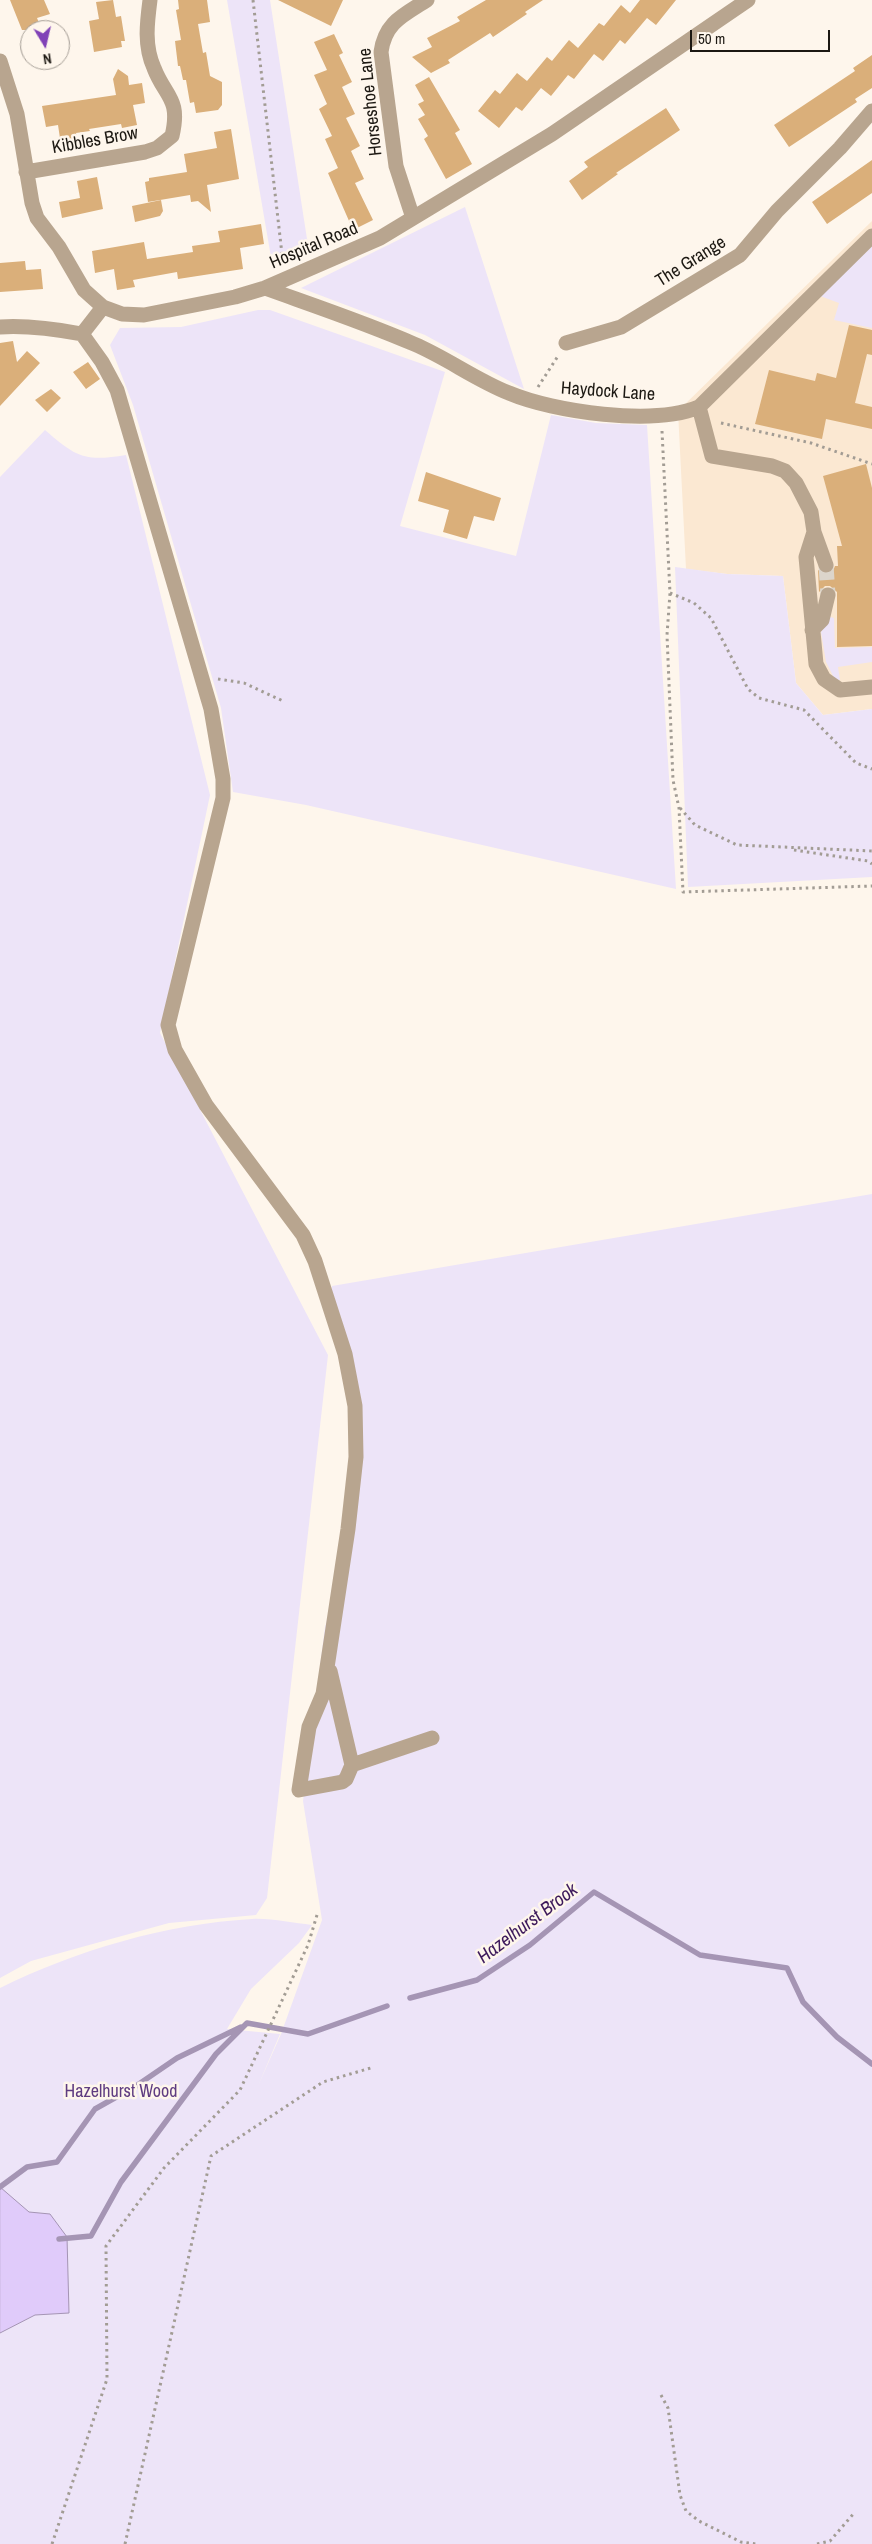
<!DOCTYPE html>
<style>
body{margin:0}
#map{position:relative;width:872px;height:2544px;overflow:hidden;background:#fef6ec;font-family:"Archivo Narrow",sans-serif}
canvas{display:block}
.north{position:absolute;left:20px;top:20px;width:50px;height:50px;box-sizing:border-box;background:#fef6ec;border:1px solid #a49d95;border-radius:50%;rotate:171deg;font-size:14px;font-weight:700;line-height:20px;text-align:center;color:#1c1812}
.north::after{content:'';display:block;margin:auto;width:18px;height:22px;background:#8142b7;clip-path:polygon(50% 0,100% 100%,50% 72%,0 100%)}
.scale{position:absolute;left:690px;top:30px;width:140px;height:22px;box-sizing:border-box;border:2px solid #1c1812;border-top:0;padding-left:6px;font-size:15px;line-height:18px;white-space:nowrap;color:#1c1812;-webkit-text-stroke:4px #fef6ec;paint-order:stroke}
</style>
<div id="map">
<canvas width="872" height="2544"></canvas>
<div class="north">N</div>
<div class="scale">50 m</div>
</div>
<script>
const g = document.querySelector('canvas').getContext('2d');
g.lineJoin = 'round';
function fillPath(path, color) { g.fillStyle = color; g.fill(path, 'evenodd'); }
function stroke(path, color, width, dash) { g.strokeStyle = color; g.lineWidth = width; g.lineCap = dash ? 'butt' : 'round'; g.setLineDash(dash || []); g.stroke(path); }
function write(font, color, halo, rows, align = 'center') {
  g.font = font + ' "Archivo Narrow",sans-serif'; g.lineWidth = 5; g.setLineDash([]); g.textBaseline = 'middle'; g.strokeStyle = halo; g.fillStyle = color; for (const [text, x, y, turn = 0] of rows) {
    g.save(); g.translate(x, y); g.rotate((+turn || 0) * Math.PI / 180); g.textAlign = isNaN(turn) ? turn : align; if (halo) g.strokeText(text, 0, 0); g.fillText(text, 0, 0); g.restore();
  }
}
fillPath(new Path2D(`
 M872,221V709L823,715L796,683L783,576L727,574L686,569L678,411Z`), '#fbe8d2');
fillPath(new Path2D(`
 M227,0H270L307,239L316,252L273,269Z
 M465,207L524,389L425,335L301,288Z
 M872,246V328L834,320L839,303L820,296Z
 M258,310H270L445,372L400,526L516,556L551,415L596,423L647,425L676,889L306,805L233,792L221,708L133,405L110,345L120,328L181,327Z
 M45,430C76,457 85,462 126,455L210,795L160,1033L328,1355L267,1898L256,1915L169,1923L31,1961L0,1978V477Z
 M675,567L727,574L783,576L796,683L823,715L872,709V877L688,887Z
 M830,617L834,618L835,648L872,647V662L838,667L840,680H835L826,662L821,632Z
 M872,1194V2544H0V1988C77,1950 166,1924 252,1919C271,1918 293,1923 312,1925L299,1943L251,1989L227,2029L280,2034L258,2086L281,2034L322,1920L303,1801L325,1627L352,1531L361,1444L331,1297L332,1286Z`), '#ede4f8');
const water = new Path2D(`
 M0,2187L29,2212L50,2214L67,2237L69,2313L35,2315L0,2333Z`);
fillPath(water, '#e0cbfa');
stroke(water, '#a595b4', 1);
stroke(new Path2D(`
 M410,1998L477,1980L530,1945L594,1892L700,1955L787,1968L803,2002L837,2037L872,2064
 M0,2187L27,2167L57,2162L95,2109L136,2086L177,2058L241,2027
 M59,2239L91,2236L121,2182L216,2054L247,2023L308,2034L387,2006`), '#a595b4', 5.5);
fillPath(new Path2D(`
 M10,0H44L50,14L37,18L42,30H22Z
 M113,0L116,17L121,16L125,41H121L122,47L94,52L89,21L99,19L96,2Z
 M178,0H207L210,22L198,24L203,53L206,52L210,76L222,82V105L218,110L196,113L194,102L190,103L186,80H183L180,66H178L175,41L181,40L176,10L179,9Z
 M278,0H343L331,26Z
 M486,0H543L525,12L527,14L493,37L490,33L448,60L450,63L431,73L412,57L432,47L427,38L460,21L457,17Z
 M640,0H676L656,25L647,18L625,44L620,40L603,61L594,54L574,79L568,75L551,96L541,88L522,111L516,107L499,128L478,111L495,90L500,94L517,73L527,81L547,57L552,61L569,40L578,48L599,23L604,26L621,5L630,13Z
 M334,34L343,53L339,55L352,82L342,87L355,114L346,118L360,146L351,151L364,179L355,183L373,220L353,230L328,173L338,168L325,139L332,136L319,109L327,104L314,75L327,70L314,42Z
 M872,55V88L855,99L857,102L789,147L774,125L855,71L853,68Z
 M118,69L128,76L129,85L142,83L145,103L133,105L137,125L122,128L121,124L89,129L90,131L76,133L78,142L61,145L58,125L46,127L42,106L116,95L113,79Z
 M429,77L460,130L455,133L472,164L446,179L424,139L428,136L418,119L425,115L418,104L424,101L415,85Z
 M666,108L680,130L616,173L618,174L582,200L569,181L588,167L584,162Z
 M231,129L239,179L207,185L211,212L198,201L191,202L190,195L148,202L145,182L149,181V178L187,172L184,154L217,148L214,132Z
 M872,160V193L827,224L812,202Z
 M97,177L103,209L62,218L59,202L80,198L77,181Z
 M161,200L163,211L160,216L135,222L132,206Z
 M261,224L264,244L240,248L243,269L178,279L177,272L133,280L135,287L117,290L114,269L95,273L92,251L144,242L147,259L193,252L192,246L220,242L218,231Z
 M25,261L26,270L41,269L43,289L0,292V263Z
 M849,325L872,330V355L867,354L855,403L872,407V429L826,419L822,439L755,424L769,370L815,381L817,373L836,378Z
 M13,341L17,362L27,351L40,363L0,406V343Z
 M88,362L100,379L86,389L73,372Z
 M51,389L61,398L47,412L35,400Z
 M866,464L872,488V646L837,647V592L830,586H825L819,592L818,570L825,574L833,571L835,566H838L837,546H842L823,476Z
 M426,472L501,498L494,521L474,516L467,539L443,532L449,510L418,501Z`), '#daaf7a');
stroke(new Path2D(`
 M826,565L828,595`), '#dcd5cb', 15, [15, 8]);
stroke(new Path2D(`
 M253,0L283,263
 M538,387L558,356
 M721,423L811,443L872,464
 M662,431L670,593L667,635L673,780L679,808L683,892L872,886
 M670,593L694,603L711,618L748,689L759,698L804,710L856,763L872,769
 M218,679L244,683L283,701
 M680,808L695,825L737,845L872,851
 M794,850L868,861L872,864
 M661,2395L668,2408L680,2495L686,2511L699,2521L741,2542L756,2544
 M52,2544L107,2379L106,2246L164,2168L240,2090L308,1945L317,1915
 M125,2544L211,2156L323,2082L374,2067
 M817,2544L830,2541L855,2512`), '#a29c94', 3, [2.5, 4]);
stroke(new Path2D(`
 M0,61L17,114L32,203L37,218L59,247L84,290L103,307L122,314L144,315L235,297L265,288L380,238L552,134L748,0
 M26,172L145,152L157,148L172,136C181,98 165,97 154,68C144,46 147,23 150,0
 M413,218L396,166L381,52C385,22 404,15 427,0
 M265,288C315,306 366,323 414,344C447,358 476,380 509,393C554,412 653,426 699,407L872,236
 M0,327C28,325 55,329 82,334L103,307
 M82,334L102,362L117,390L211,709L223,779V798L168,1025L175,1050L206,1105L303,1235L315,1261L345,1354L355,1406L356,1457L348,1529L323,1694L309,1727L299,1790L342,1782L346,1779L352,1765L432,1738
 M566,343L621,327L740,255L777,211L840,148L872,111
 M699,407L712,456L772,466L785,471L796,483L811,512L814,532L806,557L816,664L824,679L840,690L872,687
 M814,532L826,565
 M812,630L822,620L828,595
 M330,1671L352,1765`), '#b8a58f', 15);
write('18px', '#1c1812', '#fef6ec', [
 ["Horseshoe Lane",371,102,-96],
 ["Kibbles Brow",95,141,-10],
 ["Hospital Road",314,246,-23],
 ["The Grange",691,262,-32],
 ["Haydock Lane",608,392,4]
]);
write('18px', '#5f3c81', '#fef6ec', [
 ["Hazelhurst Wood",121,2092]
]);
write('italic 19px', '#3d195b', '#fef6ec', [
 ["Hazelhurst Brook",528,1924,-37]
]);
</script>
